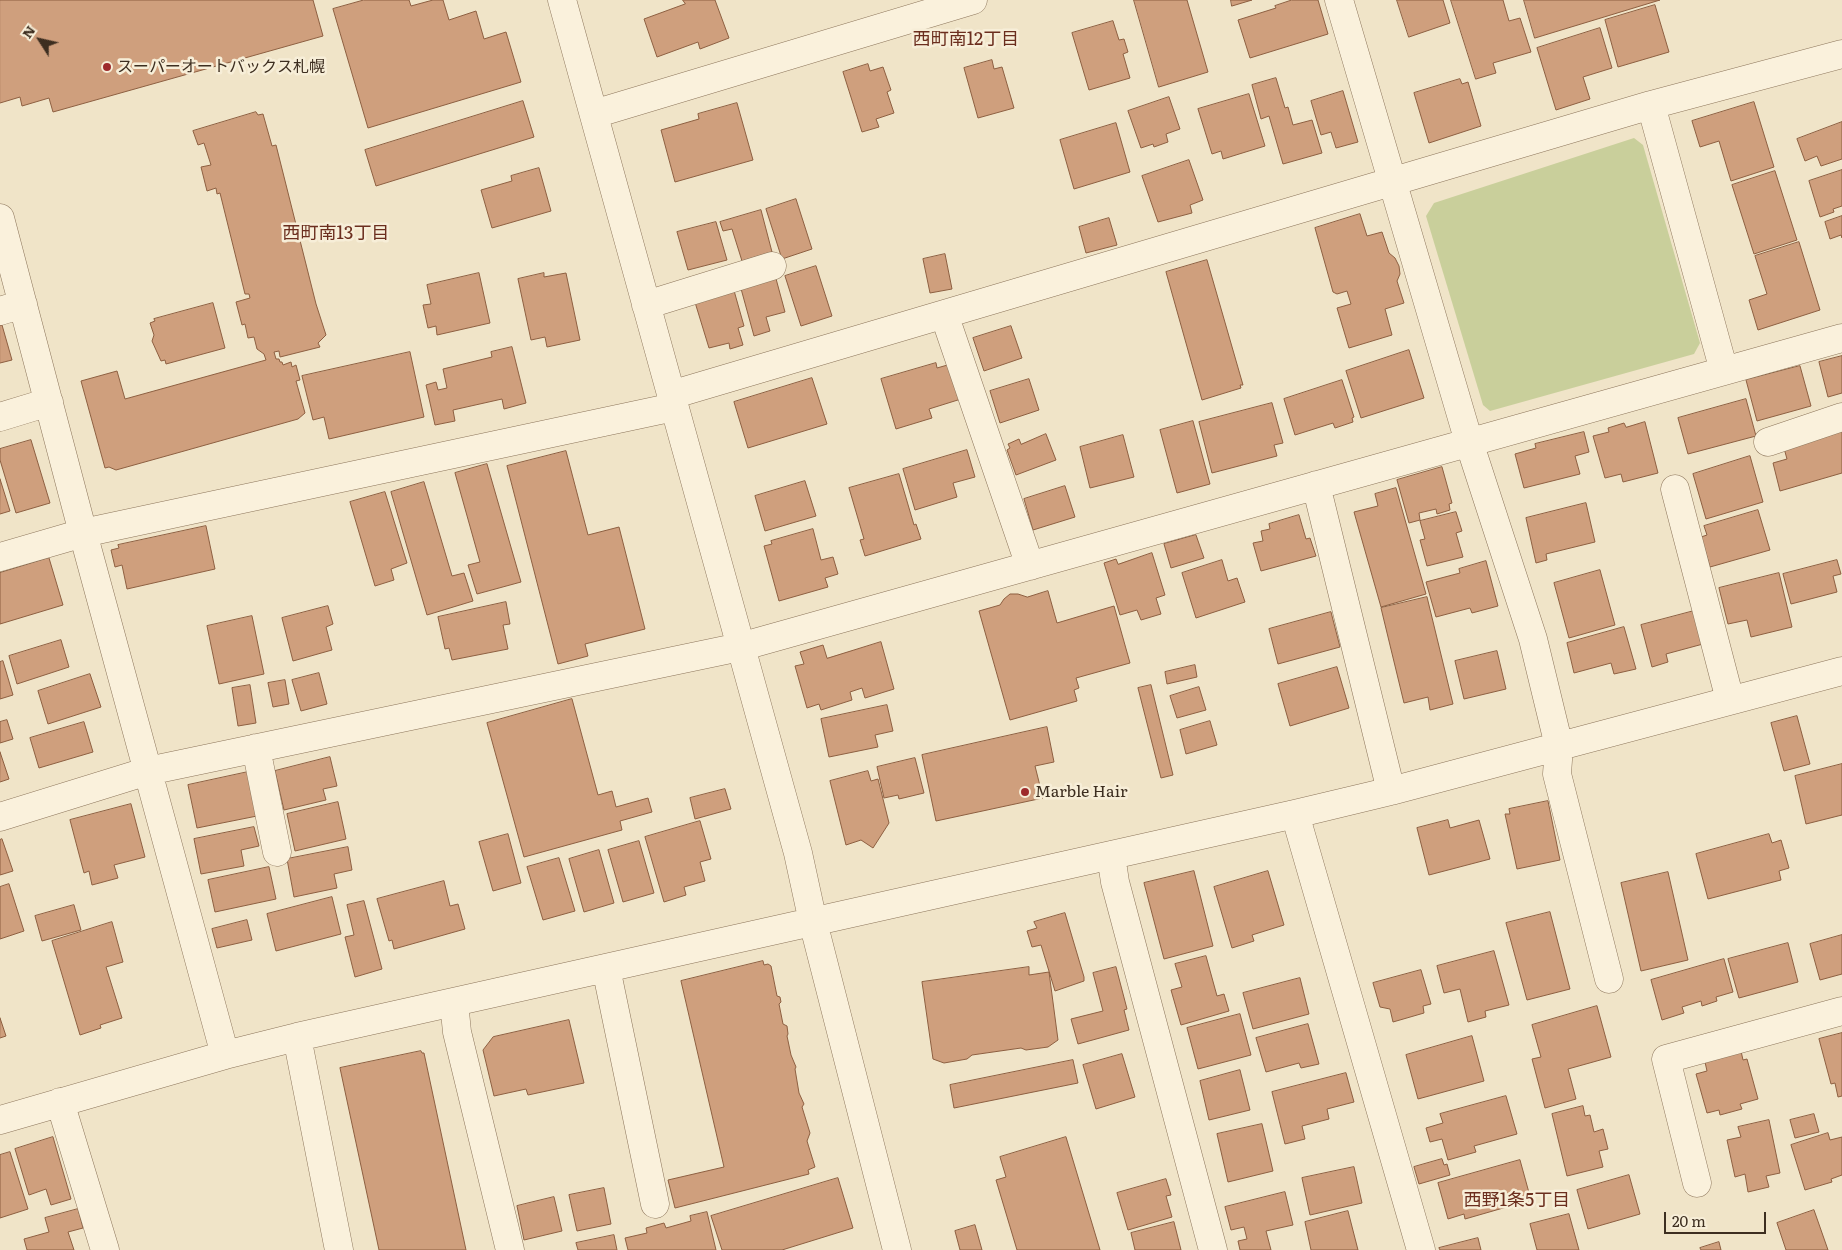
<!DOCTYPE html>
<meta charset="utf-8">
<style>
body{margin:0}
#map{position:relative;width:1842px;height:1250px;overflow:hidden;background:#f0e4c8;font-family:Literata,serif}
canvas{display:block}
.north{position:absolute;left:15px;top:15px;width:50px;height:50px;-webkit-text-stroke:4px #f7eed8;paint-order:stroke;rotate:305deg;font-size:14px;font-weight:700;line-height:20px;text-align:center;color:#3d2e20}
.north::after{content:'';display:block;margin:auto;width:18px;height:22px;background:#3d2e20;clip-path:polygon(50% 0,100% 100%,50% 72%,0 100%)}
.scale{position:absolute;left:1664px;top:1212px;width:102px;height:22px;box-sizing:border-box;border:2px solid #3d2e20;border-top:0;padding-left:6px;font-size:15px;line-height:18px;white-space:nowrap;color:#3d2e20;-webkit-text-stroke:4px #f7eed8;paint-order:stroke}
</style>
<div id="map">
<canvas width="1842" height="1250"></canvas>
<div class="north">N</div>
<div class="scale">20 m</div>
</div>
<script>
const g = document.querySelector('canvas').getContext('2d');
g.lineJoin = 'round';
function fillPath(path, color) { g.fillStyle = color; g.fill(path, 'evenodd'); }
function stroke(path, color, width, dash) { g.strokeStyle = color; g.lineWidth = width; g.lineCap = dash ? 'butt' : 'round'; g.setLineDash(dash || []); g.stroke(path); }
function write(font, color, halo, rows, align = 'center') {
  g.font = font + ' Literata,"Noto Sans JP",serif'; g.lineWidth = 5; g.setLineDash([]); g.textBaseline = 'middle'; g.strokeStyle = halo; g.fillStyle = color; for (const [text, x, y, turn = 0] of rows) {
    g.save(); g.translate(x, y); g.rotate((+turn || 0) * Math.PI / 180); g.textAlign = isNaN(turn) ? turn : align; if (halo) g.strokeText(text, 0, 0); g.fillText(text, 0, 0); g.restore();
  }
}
fillPath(new Path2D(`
 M1634,138L1643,145L1700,343L1694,354L1490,411L1483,405L1426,216L1434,203Z`), '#c9cf9b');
const building = new Path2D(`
 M0,0H313L323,36L53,112L49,98L22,106L20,97L0,103Z
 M364,0H409L411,6L433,0H443L449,20L476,11L484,39L506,32L521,82L368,128L333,9Z
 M683,0H715L729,38L700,49L698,42L657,57L644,19L685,4Z
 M1134,0H1187L1208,72L1159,87Z
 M1231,0H1252L1232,6Z
 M1292,0H1318L1328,34L1250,58L1238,20L1276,8L1275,6Z
 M1397,0H1443L1450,23L1409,37Z
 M1451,0H1503L1509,21L1520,18L1531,52L1493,63L1496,73L1476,79Z
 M1524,0H1660L1535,38Z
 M1655,5L1669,52L1618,67L1605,20Z
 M1113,21L1119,40L1124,39L1128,52L1123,54L1130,78L1089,90L1072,33Z
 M1600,28L1612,68L1583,77L1590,99L1556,110L1537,48Z
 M992,60L994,69L1002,67L1014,108L978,118L964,68Z
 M868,64L870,71L883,67L891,90L887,92L894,113L876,119L879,127L862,132L843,72Z
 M1276,78L1285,108L1288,107L1293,125L1312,120L1322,153L1283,164L1269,116L1261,119L1252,85Z
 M1460,79L1462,84L1468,82L1481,126L1429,143L1414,93Z
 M1343,91L1358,142L1336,148L1331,132L1321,135L1311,101Z
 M1249,94L1265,146L1223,159L1221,151L1212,154L1198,109Z
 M1169,97L1180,129L1166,134L1168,142L1154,147L1153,144L1141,148L1128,111Z
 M523,101L534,137L376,186L365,150Z
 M1754,102L1774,167L1731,181L1719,141L1700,147L1692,121Z
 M737,103L753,160L675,182L661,130L699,119L698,114Z
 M256,112L258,115L263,114L272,146L276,145L316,304L326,335L318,343L320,347L280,357L279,351L274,352L276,359H279L280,362H282L283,365L291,362L292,367L296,365L300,380L296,381L305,413L298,419L177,453L116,470L109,467L105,468L81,381L117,371L125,399L266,360L264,354L257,349L254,337L248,338L245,324L242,325L236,302L250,298L249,294H245L220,193L217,194L216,188L207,191L201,167L211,165L204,143L198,145L193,131Z
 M1842,122V159L1821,166L1817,156L1805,161L1797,139Z
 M1116,123L1130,172L1074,189L1060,140Z
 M1189,160L1203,200L1190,205L1192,213L1158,222L1142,176Z
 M539,168L551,211L492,228L481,190L512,181L511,176Z
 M1842,170V206L1833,209L1834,212L1820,217L1809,181Z
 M1775,171L1797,240L1754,254L1732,185Z
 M796,199L812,249L782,259L766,209Z
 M761,210L772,252L742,261L732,229L723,231L720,222Z
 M1360,214L1367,236L1382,232L1389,253L1395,258L1399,266L1400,274L1397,281L1404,303L1385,309L1392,335L1349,348L1337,308L1351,304L1347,291L1337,294L1333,292L1315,228Z
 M1842,216V238L1841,235L1830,239L1825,222Z
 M1109,218L1117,245L1086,253L1079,227Z
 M716,222L727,260L688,270L677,232Z
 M1799,242L1820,310L1758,330L1749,300L1767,294L1755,256Z
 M945,254L952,289L930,293L923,259Z
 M1207,260L1243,385H1240L1241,388L1202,400L1166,272Z
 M816,266L832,316L801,326L785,276Z
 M479,273L490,323L437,335L436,326L428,328L423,305L431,304L427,285Z
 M544,273V277L566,273L580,340L547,347L545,337L531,340L518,279Z
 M775,275L785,312L766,317L770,331L754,336L740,285Z
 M733,287L744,326L738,328L743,345L730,349L729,343L709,348L694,299Z
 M213,303L225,348L166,364L165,360L161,361L152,341L154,335L150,323L155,321L154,319Z
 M0,325H2L12,360L0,363Z
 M1011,326L1022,358L984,371L973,338Z
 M512,347L526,403L504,409L502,399L453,410L455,421L435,425L426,385L436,382L438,390L447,388L443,369L492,357L491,352Z
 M1409,350L1424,398L1361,418L1346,371Z
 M410,352L424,417L329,439L324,417L313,420L302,376Z
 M1842,356V393L1828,397L1819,362Z
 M936,363L937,368L951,364L961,399L929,409L932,418L896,429L881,379Z
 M1800,366L1811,406L1757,421L1746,380Z
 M812,378L827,424L748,448L734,402Z
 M1029,379L1039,410L1000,423L990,391Z
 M1342,380L1354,417L1352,418L1353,422L1335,428L1333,423L1295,435L1284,399Z
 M1746,399L1756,436L1688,454L1678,418Z
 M1272,403L1283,443L1274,445L1277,456L1212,473L1199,422Z
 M1193,421L1210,484L1177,493L1160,430Z
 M1645,422L1658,473L1623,482L1621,474L1605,478L1593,436L1609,432L1608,428L1624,423L1626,427Z
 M1842,424V473L1780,491L1773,463L1787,459L1782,441Z
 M1584,432L1589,452L1575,456L1580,474L1524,488L1515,454L1536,448L1535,444Z
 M1046,434L1056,460L1016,475L1007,450L1010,448L1008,444L1019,439L1021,444Z
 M1123,435L1134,477L1090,488L1080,447Z
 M31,440L50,503L16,513L0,460V449Z
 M967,450L975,477L953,483L957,497L915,510L903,469Z
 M566,451L588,535L619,527L645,629L585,644L588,656L558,664L507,466Z
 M1750,456L1763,502L1706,519L1693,474Z
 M487,464L521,582L477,594L468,565L480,562L455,473Z
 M1442,467L1452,503L1449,504L1450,510L1437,514L1436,509L1419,513L1420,520L1409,523L1397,480Z
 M899,474L914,525L916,524L921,539L865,556L860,540L864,539L849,488Z
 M0,479L10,511L0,514Z
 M805,481L816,516L765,531L755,496Z
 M424,482L452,576L464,573L473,601L427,615L391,492Z
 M1065,486L1075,517L1033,530L1024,499Z
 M1396,488L1426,594L1381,607L1354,512L1378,506L1375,494Z
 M385,492L407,563L391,569L394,580L375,586L350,502Z
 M1586,503L1595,542L1546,554L1547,560L1536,563L1526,518Z
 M1758,510L1770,550L1710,567L1701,537L1707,535L1704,526Z
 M1456,512L1462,531L1456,533L1463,557L1427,566L1420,540L1425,539L1420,521Z
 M1299,515L1306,539L1310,538L1316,556L1261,571L1253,543L1263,541L1261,531L1270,529L1269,524Z
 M206,526L215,569L127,589L122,565L115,567L111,550L119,548L118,545Z
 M813,529L821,560L833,557L838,574L825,578L828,587L779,601L764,546L772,544L771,541Z
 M1196,535L1204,558L1171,568L1164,544Z
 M1152,553L1165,595L1156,598L1161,614L1141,620L1137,610L1120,615L1104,563L1116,559L1118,564Z
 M49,558L63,605L0,624V573Z
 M1222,560L1228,581L1237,578L1245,602L1196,618L1182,573Z
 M1837,560L1841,574L1833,576L1837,592L1791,604L1783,574Z
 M1486,561L1498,606L1472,613L1470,608L1436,617L1426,582L1460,573L1459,569Z
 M1600,570L1615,625L1569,638L1554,583Z
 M1779,573L1792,627L1751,637L1747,620L1728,624L1719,588Z
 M1048,591L1057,623L1114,606L1130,663L1076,678L1079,688L1074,690L1077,701L1010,720L979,611L1000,605L1004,599L1010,594H1018L1027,597Z
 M1427,597L1453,704L1430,710L1428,697L1404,703L1381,608Z
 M506,602L510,624L503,625L508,649L452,660L449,648L445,649L438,617Z
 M328,606L333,624L326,627L332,650L293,661L282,618Z
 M1694,611L1703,644L1666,654L1668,662L1652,667L1641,625Z
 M1331,612L1340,647L1278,664L1269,629Z
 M252,616L264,674L219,684L207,626Z
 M1624,627L1636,669L1614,674L1611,663L1574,673L1567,643Z
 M61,640L69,667L17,684L9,656Z
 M881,642L894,689L865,698L862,688L850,692L852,700L821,710L819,704L807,708L795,666L804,664L800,652L823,645L827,658Z
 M1497,651L1506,689L1464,699L1455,661Z
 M3,661L13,695L0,699V662Z
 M1195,665L1197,677L1167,684L1165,672Z
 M1337,667L1349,708L1290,726L1278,684Z
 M319,673L327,704L301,711L292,680Z
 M90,674L101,707L48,724L38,691Z
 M285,680L289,704L273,707L268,683Z
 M250,685L256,723L238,726L232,688Z
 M1151,685L1173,775L1161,778L1138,688Z
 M1199,687L1206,710L1177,718L1170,696Z
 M572,699L598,795L612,791L616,807L648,798L652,812L620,821L622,830L524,857L487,723Z
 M887,705L893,731L875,735L878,747L829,757L821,719Z
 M1797,716L1810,764L1784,771L1771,723Z
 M7,720L13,739L0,743V722Z
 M1210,721L1217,745L1186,754L1180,730Z
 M84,722L93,752L39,768L30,738Z
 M1047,727L1054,762L1035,766L1043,798L936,821L922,755Z
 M0,752L9,779L0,782Z
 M330,757L337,786L323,789L326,800L284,810L275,771Z
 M915,758L924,793L899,799L898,795L884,798L877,767Z
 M1842,764V815L1806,824L1795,776Z
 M868,771L871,781L878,779L889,823L873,848L861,840L846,845L830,781Z
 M248,772L257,816L197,828L188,785Z
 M725,789L731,809L695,819L690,798Z
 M1548,801L1560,860L1517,869L1505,814H1510L1509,809Z
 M338,802L346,839L295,851L287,814Z
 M131,804L145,857L114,865L118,878L92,885L89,871L84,873L70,820Z
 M1448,820L1450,828L1479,820L1490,859L1429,875L1417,828Z
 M700,821L711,859L700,862L705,881L684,887L686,895L664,902L645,837Z
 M254,827L259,846L241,850L244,866L201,874L194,839Z
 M508,834L521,883L493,891L479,842Z
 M1769,834L1772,843L1781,840L1789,868L1779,871L1781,880L1708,899L1696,854Z
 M2,839L13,871L0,875V840Z
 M639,841L654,893L623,902L608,850Z
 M348,847L352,870L334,874L337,888L294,897L287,859Z
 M599,850L614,903L584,912L569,859Z
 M559,858L575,911L543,920L527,867Z
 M269,867L276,899L215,912L208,880Z
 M1194,871L1213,946L1164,959L1144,883Z
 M1268,871L1284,925L1252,935L1254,941L1232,948L1214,887Z
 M1668,872L1688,960L1641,971L1621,883Z
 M444,881L450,906L458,904L465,929L394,949L392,940L389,941L377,899Z
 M9,884L24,931L0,939V887Z
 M332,897L341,934L276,951L267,914Z
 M364,901L382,969L355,977L345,937L354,935L347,905Z
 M74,905L81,930L42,941L35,916Z
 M1550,912L1570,989L1527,1000L1506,923Z
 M1065,913L1084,977V981L1055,991L1041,945L1032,947L1027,931L1037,928L1034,922Z
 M247,920L252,940L217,948L212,929Z
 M112,922L123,962L106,967L122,1018L100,1025L101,1028L80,1035L52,941Z
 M1842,935V974L1820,980L1810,944Z
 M1788,943L1798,982L1739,998L1728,959Z
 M1494,951L1509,1005L1485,1011L1486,1017L1468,1022L1460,989L1444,993L1437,966Z
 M1206,956L1217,996L1224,994L1229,1011L1181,1025L1171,990L1182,987L1175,964Z
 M1724,959L1733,992L1716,997L1717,1001L1702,1006L1701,1001L1682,1007L1684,1013L1662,1020L1651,980Z
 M763,961L764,965L768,964L771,966L777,996L780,997L781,1002L779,1004L783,1024L787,1026L788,1034L787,1036L791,1055L796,1067L795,1069L799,1093L804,1104L802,1107L810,1133L807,1141L815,1167L808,1170L809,1174L675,1208L668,1180L724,1167L681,981Z
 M1029,967V975L1049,972L1058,1040L1048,1047L1026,1050L1021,1048L972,1055L967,1059L944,1063L933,1059L922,982Z
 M1116,967L1127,1009L1124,1010L1129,1030L1078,1044L1071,1019L1103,1011L1093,973Z
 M1421,970L1431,1004L1423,1006L1424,1013L1393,1022L1390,1009L1380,1007L1373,983Z
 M1300,978L1309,1014L1253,1029L1243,993Z
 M1597,1006L1611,1057L1568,1069L1576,1099L1545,1108L1532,1059L1541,1057L1532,1025Z
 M1240,1014L1251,1055L1198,1069L1187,1028Z
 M0,1018L6,1036L0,1038Z
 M569,1020L584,1083L528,1095L526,1089L494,1096L483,1050L493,1037Z
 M1308,1024L1319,1064L1301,1068L1299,1063L1266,1072L1256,1038Z
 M1842,1033V1096L1838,1097L1835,1083L1831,1084L1819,1039Z
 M1472,1036L1484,1081L1418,1099L1406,1055Z
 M421,1051L422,1053H424L466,1250H379L340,1068Z
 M1741,1051L1743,1060L1747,1059L1758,1099L1740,1104L1742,1109L1720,1115L1719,1110L1707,1113L1696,1074L1707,1071L1705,1062Z
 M1122,1054L1135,1097L1096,1109L1083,1065Z
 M1073,1060L1078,1083L954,1108L950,1085Z
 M1240,1070L1250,1110L1209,1120L1200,1081Z
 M1346,1073L1354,1102L1327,1109L1329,1119L1302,1126L1305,1139L1285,1144L1272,1092Z
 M1506,1096L1517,1134L1474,1146L1476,1152L1448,1160L1442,1139L1430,1142L1426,1128L1443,1123L1440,1114Z
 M1583,1106L1585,1116L1590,1115L1594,1132L1603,1129L1608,1149L1599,1151L1603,1167L1567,1176L1552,1114Z
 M1814,1114L1819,1132L1795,1138L1790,1120Z
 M1769,1120L1780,1173L1766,1176L1769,1187L1748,1192L1745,1174L1735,1177L1727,1140L1741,1137L1738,1127Z
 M1262,1124L1273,1171L1228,1182L1217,1134Z
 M1828,1133L1830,1140L1842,1137V1175L1831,1179L1832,1182L1805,1190L1791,1145Z
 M53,1137L71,1199L51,1205L46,1189L29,1195L15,1149Z
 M1066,1137L1100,1250H1017L996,1180L1006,1177L1000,1157Z
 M10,1152L28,1209L0,1218V1155Z
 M1442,1159L1444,1165L1447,1164L1450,1175L1419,1184L1414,1167Z
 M1520,1160L1531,1200L1465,1219L1464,1214L1448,1219L1438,1183Z
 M1354,1167L1362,1203L1310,1215L1302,1178Z
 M1629,1175L1640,1214L1588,1229L1577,1190Z
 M838,1178L853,1228L782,1250H722L711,1216Z
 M1166,1179L1171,1195L1166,1196L1172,1217L1128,1230L1117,1193Z
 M604,1188L611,1224L577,1231L569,1195Z
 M1285,1192L1293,1225L1266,1231L1271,1250H1240L1238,1241L1247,1239L1244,1227L1231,1230L1225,1207Z
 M554,1197L562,1231L524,1240L517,1206Z
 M78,1209L83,1228L68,1232L74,1250H27L24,1239L49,1232L45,1218Z
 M1814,1210L1828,1250H1786L1777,1223Z
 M1348,1211L1358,1250H1311L1305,1222Z
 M707,1212L716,1250H628L625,1238L647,1233L646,1228L664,1223L666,1228L691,1221L690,1216Z
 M1569,1214L1579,1250H1537L1530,1224Z
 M1174,1222L1181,1250H1135L1131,1233Z
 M975,1225L982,1250H960L955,1231Z
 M614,1235L617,1250H578L576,1243Z
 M1478,1238L1481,1250H1440L1439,1248Z
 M1719,1242L1721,1250H1701L1700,1248Z`);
fillPath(building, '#cf9f7d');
stroke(building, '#8d5f41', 1);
const minor = new Path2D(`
 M562,0L798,853L813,922L897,1250
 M1339,0L1469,442L1533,639L1559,746L1557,774L1609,979
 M1651,105L1724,371
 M594,114L973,0
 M0,218L83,533L225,1055
 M646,305L772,266
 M0,311L23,304
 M944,314L1030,566
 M671,395L1651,105L1842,54
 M0,417L49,402
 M1768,442L1842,417
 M1316,485L1391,791
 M1675,489L1730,700
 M0,557L83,533L674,407
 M256,748L277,852
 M1295,814L1421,1250
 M0,817L148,771L740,647L1842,338
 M1111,855L1115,882L1213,1250
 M606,968L655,1204
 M454,1002L457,1032L510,1250
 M297,1037L339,1250
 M60,1102L105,1250
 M0,1120L225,1055L297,1037L1295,814L1391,791L1842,671
 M1697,1183L1666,1059L1842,1011`);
stroke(minor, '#8d765c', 29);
stroke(minor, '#faf1dc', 28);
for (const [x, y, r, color] of [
 [107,67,5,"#9e2a2b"],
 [1025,792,5,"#9e2a2b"]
]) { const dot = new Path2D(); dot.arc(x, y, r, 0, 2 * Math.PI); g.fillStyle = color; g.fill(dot); stroke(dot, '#f7eed8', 2); }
write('16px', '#3d2e20', '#f7eed8', [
 ["スーパーオートバックス札幌",117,67],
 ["Marble Hair",1035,792]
], 'left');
write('18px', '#6b2e1e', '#f7eed8', [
 ["西町南12丁目",966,40],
 ["西町南13丁目",336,234],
 ["西野1条5丁目",1517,1201]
]);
</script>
